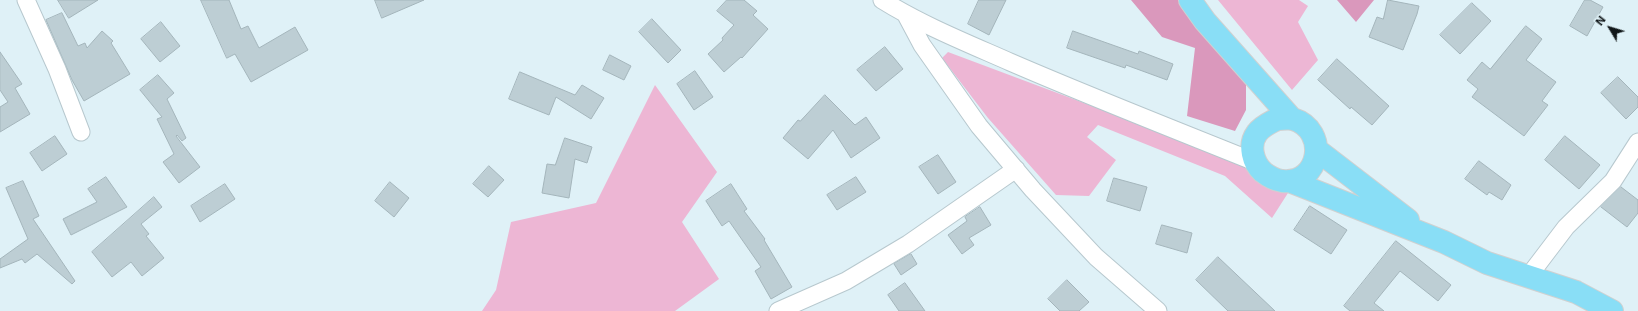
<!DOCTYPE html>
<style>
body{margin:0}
#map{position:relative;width:1638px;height:311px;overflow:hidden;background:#dff1f7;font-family:Inter,sans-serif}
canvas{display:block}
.north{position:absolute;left:1590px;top:8px;width:40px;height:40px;-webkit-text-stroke:3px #dff1f7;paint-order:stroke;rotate:308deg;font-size:11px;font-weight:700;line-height:16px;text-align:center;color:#111719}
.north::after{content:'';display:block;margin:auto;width:14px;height:18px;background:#111719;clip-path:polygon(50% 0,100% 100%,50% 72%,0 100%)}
</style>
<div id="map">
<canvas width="1638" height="311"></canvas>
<div class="north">N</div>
</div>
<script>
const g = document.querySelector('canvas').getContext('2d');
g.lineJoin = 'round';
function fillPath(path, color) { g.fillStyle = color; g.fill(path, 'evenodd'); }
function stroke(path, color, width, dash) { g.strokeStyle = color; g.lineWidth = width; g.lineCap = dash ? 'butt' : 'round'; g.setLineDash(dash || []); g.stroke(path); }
fillPath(new Path2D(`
 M1218,0H1299L1308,6L1298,22L1318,60L1292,90Z
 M948,52L1295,182L1272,218L1225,176L1098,125L1087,137L1116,160L1089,196L1056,195L988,118L942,58Z
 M655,85L717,172L682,222L719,279L675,311H482L496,290L511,222L596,203Z`), '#edb6d4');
fillPath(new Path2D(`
 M1131,0H1185L1246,77V110L1235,131L1187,116L1195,48L1162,37Z
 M1337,0H1374L1356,22Z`), '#da98bc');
const building = new Path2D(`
 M58,0H98L69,18Z
 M201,0H229L241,29L248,26L259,48L295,27L308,50L251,82L235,54L227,58Z
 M375,0H424L382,18Z
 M727,0H744L757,11L753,15L768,29L742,58L741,57L724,72L708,54L723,40L722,38L734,25L717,11Z
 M979,0H1006L989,35L968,24Z
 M1388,0L1419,6L1417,14L1403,50L1369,37L1377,17L1383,19Z
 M1585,0H1590L1603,7L1587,36L1570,26Z
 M1472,3L1491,21L1460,54L1440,35Z
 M62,13L78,46L85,43L87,48L102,31L113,41L111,43L130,74L84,101L72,80L46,20Z
 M652,19L681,50L668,63L639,32Z
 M161,22L180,46L160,62L141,39Z
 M1526,26L1542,39L1526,60L1556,82L1542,101L1548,105L1524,136L1472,97L1478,89L1467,80L1482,62L1490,69Z
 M1073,31L1138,54L1139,51L1173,64L1167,80L1126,65L1125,68L1067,48Z
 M885,47L903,69L876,91L857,70Z
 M0,52L22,84L15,88L30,114L0,132V107L8,102L0,90Z
 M610,55L631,66L624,80L603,70Z
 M1337,59L1389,106L1372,125L1351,107L1350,109L1318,80Z
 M695,71L713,97L694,110L677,84Z
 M520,72L575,95L582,85L604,98L591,119L556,97L549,115L509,99Z
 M158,75L174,93L167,99L186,138L182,141L177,135L176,136L200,167L179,183L163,162L174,154L157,119L162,117L140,90Z
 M1618,77L1638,97V107L1626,119L1601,93Z
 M825,95L855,125L866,117L880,138L851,158L833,130L808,159L783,138L798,120L800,121Z
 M55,136L67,154L42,171L30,153Z
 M1565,136L1600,165L1579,189L1545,160Z
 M565,138L592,147L587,163L575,159L569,198L542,193L547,164L555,165Z
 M938,155L956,182L938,194L919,167Z
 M1479,161L1511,185L1502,200L1489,192L1487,195L1465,179Z
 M489,166L504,180L488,197L473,184Z
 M106,177L127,207L71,235L63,219L97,202L88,189Z
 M856,177L866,192L837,210L827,195Z
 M1114,178L1147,187L1140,211L1107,201Z
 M23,181L39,216L33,219L75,281L72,284L37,254L25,263L22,259L0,268V259L28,239L6,188Z
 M390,182L409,198L394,217L375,201Z
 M225,184L235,199L200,222L191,206Z
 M731,184L747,209L744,211L765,239L764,240L792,287L771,299L755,271L761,267L729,221L722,226L706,201Z
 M1621,187L1638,200V213L1627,227L1601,207Z
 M154,197L162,207L141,224L149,234L146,236L164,258L142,276L131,262L112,277L92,252Z
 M1310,206L1347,230L1331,254L1294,230Z
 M980,207L991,225L969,238L974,245L962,254L948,235L967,221L965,217Z
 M1162,225L1192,233L1187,253L1156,244Z
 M1396,241L1451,285L1438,301L1400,271L1374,303L1384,311H1350L1344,306Z
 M911,254L917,264L901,275L894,264Z
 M1218,257L1275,311H1228L1196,280Z
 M1067,280L1089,302L1079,311H1060L1048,299Z
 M905,283L925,311H899L888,295Z`);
fillPath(building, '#bdced4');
stroke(building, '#a4b5bb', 1);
const minor = new Path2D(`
 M26,0L57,69L81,132
 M882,0C922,25 967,43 1010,62C1091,97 1173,129 1255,162
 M906,15L922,45L979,126L1033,190L1096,257L1158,311
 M1528,277L1566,227L1613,181L1638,142
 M778,311L846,281L908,244L1016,169`);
const major = new Path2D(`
 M1190,0L1205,21L1292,119
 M1277,119C1282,119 1288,118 1293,119C1329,130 1321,185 1282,181C1276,180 1268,176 1263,172C1253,163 1248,145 1257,133C1262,126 1270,123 1277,119Z
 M1317,150L1408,220
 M1292,182L1444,242L1487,263L1576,292L1612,311`);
stroke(minor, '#b7c8ce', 19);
stroke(major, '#cfd1d1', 24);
stroke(minor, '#fff', 17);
stroke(major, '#89def6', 22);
</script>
